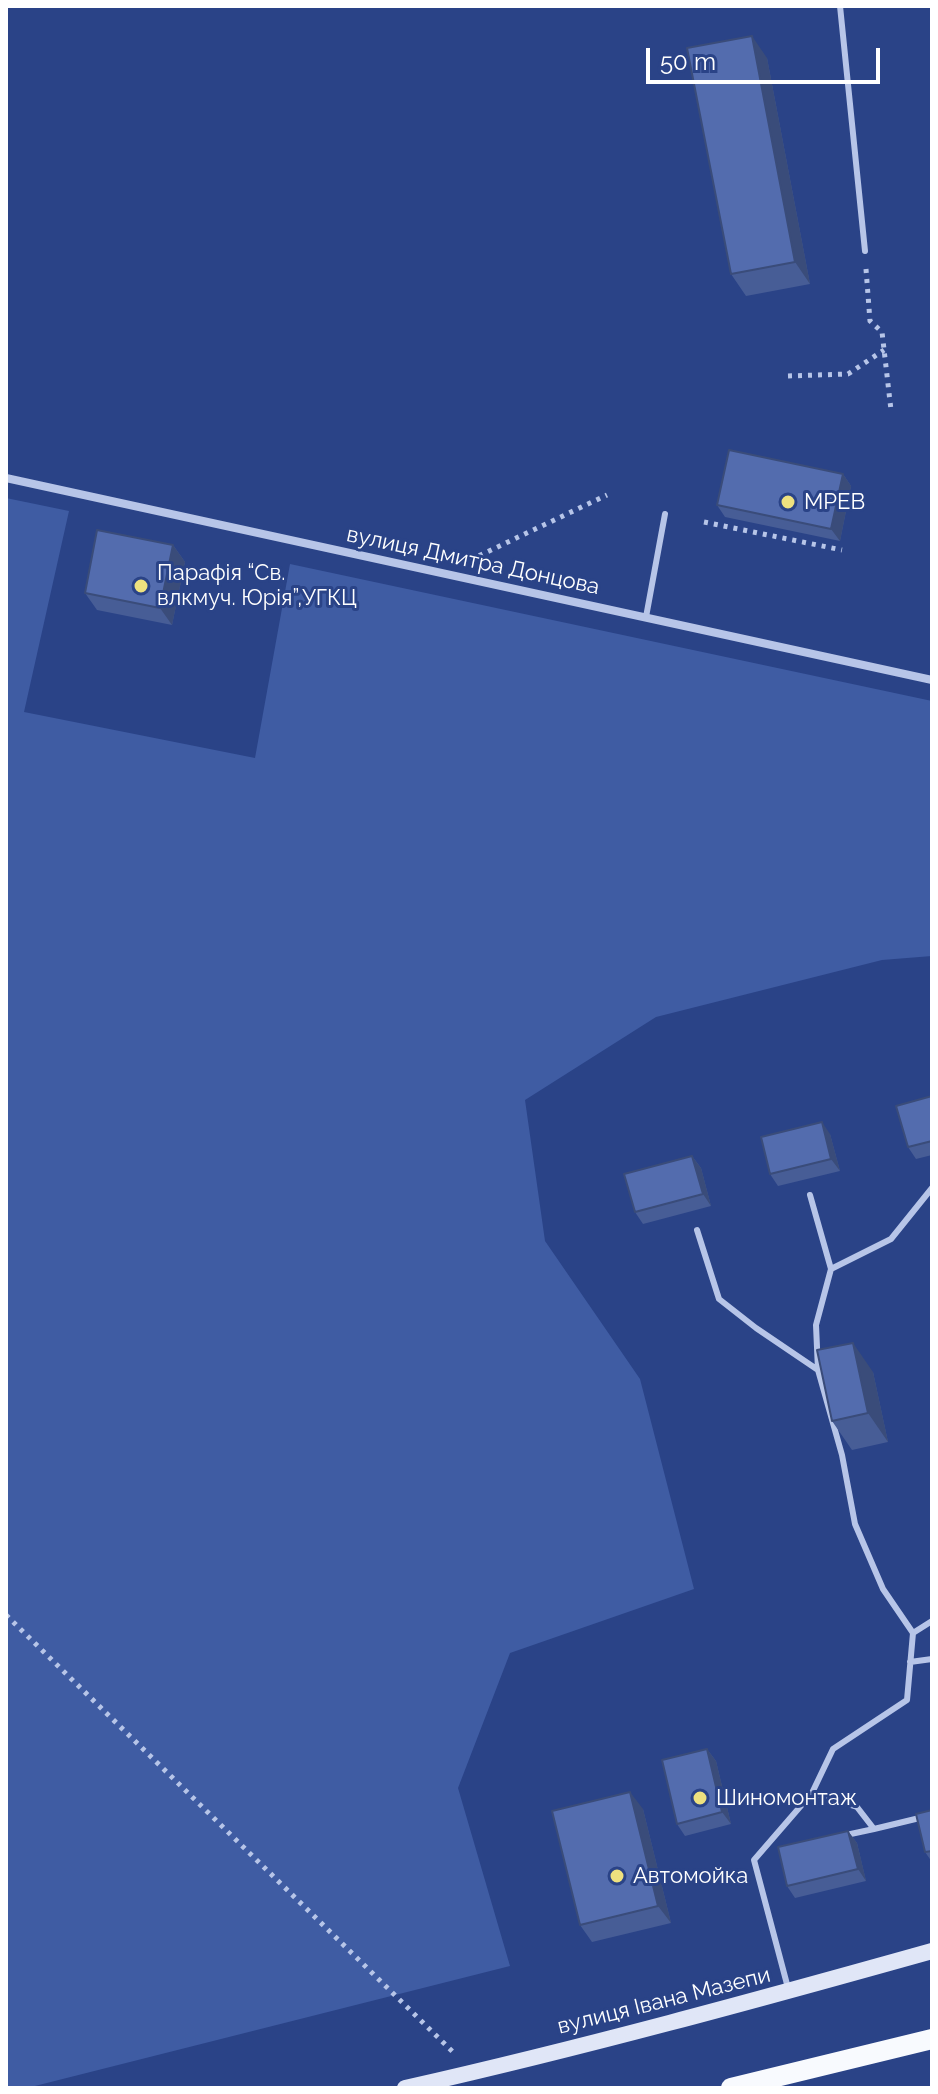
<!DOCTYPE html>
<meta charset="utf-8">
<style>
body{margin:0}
#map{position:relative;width:938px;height:2094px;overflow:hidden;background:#2a4387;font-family:Raleway,sans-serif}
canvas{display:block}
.frame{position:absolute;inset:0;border:8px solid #fff;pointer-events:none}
.scale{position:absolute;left:646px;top:48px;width:234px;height:36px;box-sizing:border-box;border:4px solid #fff;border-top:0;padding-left:10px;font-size:24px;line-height:28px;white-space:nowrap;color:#fff;-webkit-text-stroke:6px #2a4387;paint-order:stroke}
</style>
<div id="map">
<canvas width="938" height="2094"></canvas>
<div class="frame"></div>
<div class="scale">50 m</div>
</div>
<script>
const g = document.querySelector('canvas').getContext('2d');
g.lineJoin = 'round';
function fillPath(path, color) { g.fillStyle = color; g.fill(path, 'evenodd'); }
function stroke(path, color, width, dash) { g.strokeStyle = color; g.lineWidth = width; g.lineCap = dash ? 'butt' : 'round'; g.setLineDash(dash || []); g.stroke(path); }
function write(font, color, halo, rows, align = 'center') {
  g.font = font + ' Raleway,sans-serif'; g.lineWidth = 6; g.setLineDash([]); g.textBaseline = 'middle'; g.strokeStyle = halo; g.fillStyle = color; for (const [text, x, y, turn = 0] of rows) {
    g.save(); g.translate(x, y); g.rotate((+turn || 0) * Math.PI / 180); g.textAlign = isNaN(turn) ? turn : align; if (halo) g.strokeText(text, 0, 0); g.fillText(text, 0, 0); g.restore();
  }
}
fillPath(new Path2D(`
 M6,498L69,511L24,712L255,758L290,564L932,701V956L882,960L656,1017L525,1100L545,1241L640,1379L694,1589L510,1653L458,1788L510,1966L27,2088H6Z`), '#3f5ca3');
stroke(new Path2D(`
 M866,269L870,321L882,332L891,410
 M788,376L848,374L884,350
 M704,522L842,550
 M470,560L607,495
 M6,1615L453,2052`), '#b7c5e8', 5, [4, 6]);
stroke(new Path2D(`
 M840,6L865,251
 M646,617L665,514
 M810,1195L831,1269L816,1325L818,1370
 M697,1230L719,1299L756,1328L818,1370L842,1455L855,1524L883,1589L913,1633L907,1700L833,1749L812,1793L754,1860L788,1988
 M831,1269L891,1239L932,1188
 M913,1633L932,1621
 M910,1662L932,1659
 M812,1793L857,1807L874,1829L932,1815
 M846,1835L874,1829`), '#b7c5e8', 6);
stroke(new Path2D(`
 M6,478L932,680`), '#b7c5e8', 8);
stroke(new Path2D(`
 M405,2088C582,2048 757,2000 932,1951`), '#e0e6f7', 16);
stroke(new Path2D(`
 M731,2088L932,2039`), '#f8fafe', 20);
fillPath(new Path2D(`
 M767,58L810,284L746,296L731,274Z
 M843,474L851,486L840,541L725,517L717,505Z
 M173,545L185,562L172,625L97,610L85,593Z
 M932,1096V1155L916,1159L908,1147Z
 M830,1134L840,1171L778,1186L770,1174Z
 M692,1156L701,1168L711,1206L643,1224L635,1212Z
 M873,1372L888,1442L852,1450L832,1421Z
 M707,1749L716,1761L731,1824L685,1836L677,1824Z
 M643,1809L671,1923L592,1942L580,1925Z
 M932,1810V1862L925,1852Z
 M848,1831L857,1843L866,1881L795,1898L787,1886Z`), '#475d96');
fillPath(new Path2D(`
 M752,36L767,58L810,284L795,262Z
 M843,474L851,486L840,541L831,529Z
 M173,545L185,562L172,625L160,608Z
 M822,1122L830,1134L840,1171L831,1159Z
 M692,1156L701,1168L711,1206L703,1194Z
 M853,1343L873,1372L888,1442L868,1413Z
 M707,1749L716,1761L731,1824L722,1812Z
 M630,1792L643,1809L671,1923L658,1906Z
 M848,1831L857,1843L866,1881L858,1869Z`), '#3a4c7a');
const building = new Path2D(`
 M752,36L795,262L731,274L687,48Z
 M729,450L843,474L831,529L717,505Z
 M97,530L173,545L160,608L85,593Z
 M932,1096V1141L908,1147L896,1106Z
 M822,1122L831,1159L770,1174L761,1137Z
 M692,1156L703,1194L635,1212L624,1174Z
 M853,1343L868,1413L832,1421L817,1350Z
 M707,1749L722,1812L677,1824L662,1760Z
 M630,1792L658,1906L580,1925L552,1811Z
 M932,1810V1851L925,1852L916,1814Z
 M848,1831L858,1869L787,1886L778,1847Z`);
fillPath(building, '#536cae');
stroke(building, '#3a4c7a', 2);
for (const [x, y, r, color] of [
 [788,502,8,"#eee17f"],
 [141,586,8,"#eee17f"],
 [700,1798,8,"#eee17f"],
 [617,1876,8,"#eee17f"]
]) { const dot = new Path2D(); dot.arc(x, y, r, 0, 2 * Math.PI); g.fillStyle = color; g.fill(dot); stroke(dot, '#2a4387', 3); }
write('22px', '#fff', '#2a4387', [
 ["МРЕВ",804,502],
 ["Парафія “Св.",157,573],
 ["влкмуч. Юрія”,УГКЦ",157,598],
 ["Шиномонтаж",716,1798],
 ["Автомойка",633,1876]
], 'left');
write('22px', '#fff', '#2a4387', [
 ["вулиця Дмитра Донцова",473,561,12],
 ["вулиця Івана Мазепи",664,2001,-14]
]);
</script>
